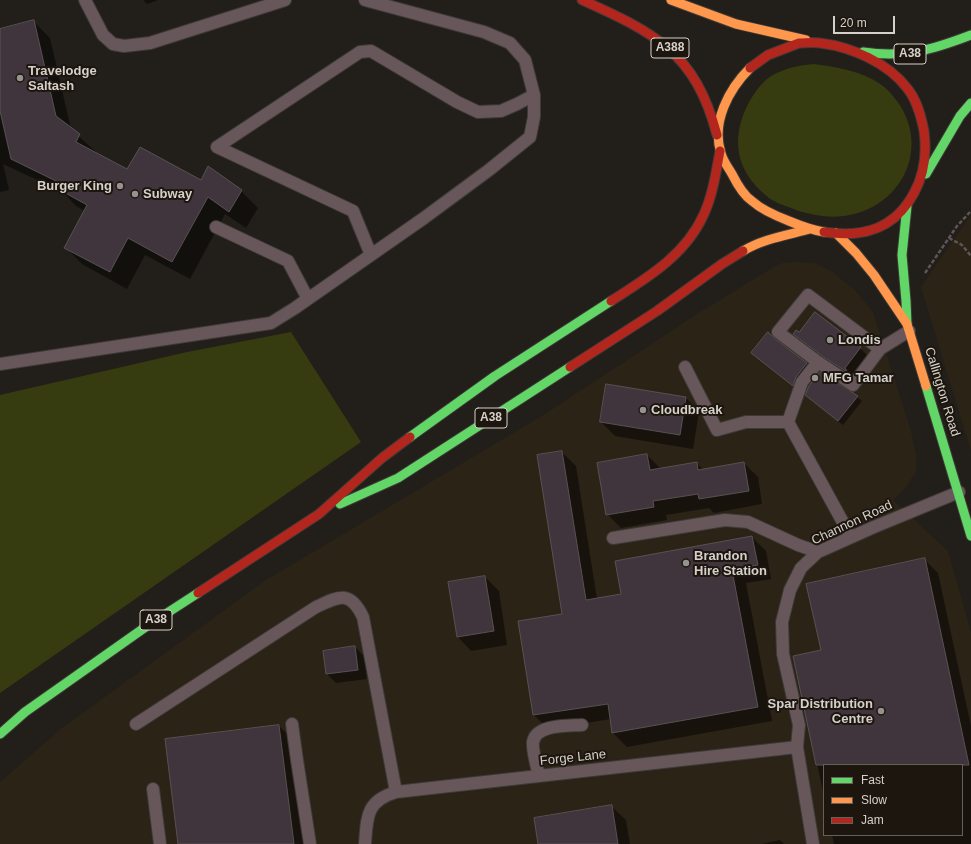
<!DOCTYPE html>
<style>
body{margin:0}
#map{position:relative;width:971px;height:844px;overflow:hidden;background:#221e1a;font-family:Arial,sans-serif}
canvas{display:block}
.legend{position:absolute;left:823px;top:764px;width:140px;height:72px;box-sizing:border-box;background:#1c160e;border:1px solid #66605a;margin:0;padding:5px 7px;list-style:none;font-size:12px;color:#d5d0cb}
.legend li{display:flex;align-items:center;gap:8px;height:20px}
.legend b{width:20px;border:1px solid #66605a}
.scale{position:absolute;left:833px;top:16px;width:62px;height:18px;box-sizing:border-box;border:2px solid #d5d0cb;border-top:0;padding-left:5px;font-size:12px;line-height:14px;white-space:nowrap;color:#d5d0cb;-webkit-text-stroke:3px #1c160e;paint-order:stroke}
</style>
<div id="map">
<canvas width="971" height="844"></canvas>
<ul class="legend">
<li><b style="height:5px;background:#63d668"></b>Fast</li>
<li><b style="height:5px;background:#ff974d"></b>Slow</li>
<li><b style="height:5px;background:#b3261e"></b>Jam</li>
</ul>
<div class="scale">20 m</div>
</div>
<script>
const g = document.querySelector('canvas').getContext('2d');
g.lineJoin = 'round';
function fillPath(path, color) { g.fillStyle = color; g.fill(path, 'evenodd'); }
function stroke(path, color, width, dash) { g.strokeStyle = color; g.lineWidth = width; g.lineCap = dash ? 'butt' : 'round'; g.setLineDash(dash || []); g.stroke(path); }
function write(font, color, halo, rows, align = 'center') {
  g.font = font + ' Arial,sans-serif'; g.lineWidth = 4; g.setLineDash([]); g.textBaseline = 'middle'; g.strokeStyle = halo; g.fillStyle = color; for (const [text, x, y, turn = 0] of rows) {
    g.save(); g.translate(x, y); g.rotate((+turn || 0) * Math.PI / 180); g.textAlign = isNaN(turn) ? turn : align; if (halo) g.strokeText(text, 0, 0); g.fillText(text, 0, 0); g.restore();
  }
}
fillPath(new Path2D(`
 M971,215V451L921,287Z
 M794,262L815,263L831,271L854,289L873,312L911,431L916,455V472L905,488L893,500L948,551L971,632V844H0V782L62,728L266,580L542,416L697,314L772,268L782,263ZM824,765H962V835H824Z`), '#2c2317');
fillPath(new Path2D(`
 M814,64C836,67 862,71 880,84C887,88 892,95 897,101C932,149 900,209 844,216C827,218 812,215 796,210C787,206 777,204 769,198C736,172 730,140 748,104C754,93 761,83 771,76C785,68 799,65 814,64Z
 M291,332L361,442L0,693V395L187,352Z`), '#373b10');
fillPath(new Path2D(`
 M143,0H158L147,4Z
 M33,21L50,38L71,129L96,152V154L128,171L201,181L241,191L258,208L246,228L225,214L190,279L145,255L127,289L82,264L65,247L85,211L76,206L63,192L3,164L9,190L0,192V30Z
 M794,334L860,348L867,355L851,376L852,377L830,363L801,341Z
 M775,341L811,368L797,389L757,357Z
 M857,397L862,401L843,425L811,400Z
 M686,398L699,412L693,449L615,436L601,422Z
 M562,452L576,466L597,599L622,595L752,537L766,551L771,579L746,583L772,721L627,747L613,733L611,719L548,729L534,715L519,622L563,615Z
 M647,455L661,469L697,463L703,470L744,463L758,477L762,504L714,513L709,508L666,515L667,520L621,528L607,514Z
 M924,559L938,573L971,726V844H834L832,835H962V765H824V796L794,657L822,651Z
 M485,577L499,591L507,645L471,651L458,637Z
 M355,647L364,656L367,679L336,683L327,674Z
 M279,726L297,744L309,844H179Z
 M612,807L626,820L630,844H539Z
 M780,840L784,844H761Z`), '#0007');
const building = new Path2D(`
 M34,20L56,116L80,134L76,142L127,169L140,147L201,180L208,166L242,190L229,212L208,197L172,262L128,238L110,272L64,248L87,205L58,189L60,183L11,159L0,111V29Z
 M815,312L861,347L845,368L847,371V372L822,356L793,334L796,330L799,332Z
 M768,332L774,338L807,363L796,377L793,386L751,353Z
 M820,372L858,396L838,421L805,395L809,386Z
 M606,384L686,397L680,435L600,422Z
 M562,451L586,600L621,594L615,561L752,536L758,565L732,570L758,707L612,733L608,704L533,715L518,621L562,614L537,455Z
 M647,454L650,470L697,462L698,470L744,462L749,491L699,499L698,494L653,501L654,507L606,515L597,463Z
 M925,558L969,765H816L793,656L821,650L806,584Z
 M485,576L494,631L457,637L448,582Z
 M355,646L358,670L326,674L323,651Z
 M279,725L294,844H178L165,739Z
 M612,805L618,844H538L534,818Z`);
fillPath(building, '#41353d');
stroke(building, '#565252', 1);
const lane = new Path2D(`
 M85,0L103,35L113,44L124,46L150,43L285,0
 M216,227L288,261L308,299
 M371,255L353,211L217,147L360,52L371,51L457,102L478,112L501,111L517,104L534,95
 M818,362L778,332L808,295L880,349L909,331
 M0,364L271,323L295,308L424,218L489,170L530,137L534,117V95L525,60L510,43L484,32L365,0
 M685,367L717,430L746,422H788
 M851,537L788,422L802,382L818,362L853,385L880,349
 M613,538L725,520L748,522L798,545L818,552
 M136,724L316,607C339,596 350,590 363,617L396,792
 M292,724L297,760L310,844
 M539,776C537,767 532,751 533,742C536,724 568,726 582,725
 M153,789L160,844
 M365,844C367,817 366,801 396,792L797,747
 M813,844L797,747L799,725L783,654L782,622L790,590L801,568L818,552L874,527L959,492`);
const fast = new Path2D(`
 M863,52C905,58 932,50 971,35
 M926,174L960,116L971,103
 M907,206L902,255L906,301L907,324
 M926,386L971,536
 M410,437L495,376L611,301
 M340,504L398,478L570,367
 M0,734L25,712L147,626L198,593`);
const slow = new Path2D(`
 M671,0L736,24L806,40
 M750,68C729,89 711,122 721,153C723,161 728,167 732,174C737,184 743,195 752,201C762,210 776,216 789,221C801,226 812,230 824,232
 M836,233L856,253L874,275L907,324L926,386
 M743,251C762,239 788,235 810,229`);
const jam = new Path2D(`
 M582,0C655,33 695,52 717,135
 M799,43C806,43 813,42 820,43C852,47 888,63 907,88C917,100 921,116 924,131C927,153 925,173 914,193C895,229 863,238 824,232
 M750,68L768,55L799,43
 M611,301C647,278 686,255 704,214C713,194 716,172 720,151
 M570,367L657,311L722,264L743,251
 M198,593L319,514L382,458L410,437`);
stroke(lane, '#3e3a37', 14);
stroke(fast, '#3e3a37', 11);
stroke(slow, '#3e3a37', 11);
stroke(jam, '#3e3a37', 11);
stroke(new Path2D(`
 M949,238L962,245L971,256
 M925,273L957,226L971,211`), '#5f5556', 2.5, [4, 2]);
stroke(lane, '#67575b', 12);
stroke(fast, '#63d668', 9);
stroke(slow, '#ff974d', 9);
stroke(jam, '#b3261e', 9);
for (const [x, y, r, color] of [
 [20,78,4,"#96928d"],
 [120,186,4,"#96928d"],
 [135,194,4,"#96928d"],
 [830,340,4,"#96928d"],
 [815,378,4,"#96928d"],
 [643,410,4,"#96928d"],
 [686,563,4,"#96928d"],
 [881,711,4,"#96928d"]
]) { const dot = new Path2D(); dot.arc(x, y, r, 0, 2 * Math.PI); g.fillStyle = color; g.fill(dot); stroke(dot, '#1c160e', 1.5); }
for (const [x, y, w] of [
 [670,48,38],
 [910,54,32],
 [491,418,32],
 [156,620,32]
]) { const box = new Path2D(); box.roundRect(x - w / 2, y - 10, w, 20, 3); g.fillStyle = '#1c160e'; g.fill(box); stroke(box, '#d5d0cb', 1); }
write('bold 12px', '#d5d0cb', null, [
 ["A388",670,48],
 ["A38",910,54],
 ["A38",491,418],
 ["A38",156,620]
]);
write('bold 13px', '#d5d0cb', '#1c160e', [
 ["Travelodge",28,71],
 ["Saltash",28,86],
 ["Burger King",112,186,"right"],
 ["Subway",143,194],
 ["Londis",838,340],
 ["MFG Tamar",823,378],
 ["Cloudbreak",651,410],
 ["Brandon",694,556],
 ["Hire Station",694,571],
 ["Spar Distribution",873,704,"right"],
 ["Centre",873,719,"right"]
], 'left');
write('13px', '#d5d0cb', '#1c160e', [
 ["Callington Road",942,392,73],
 ["Channon Road",852,523,-25],
 ["Forge Lane",573,758,-6]
]);
</script>
